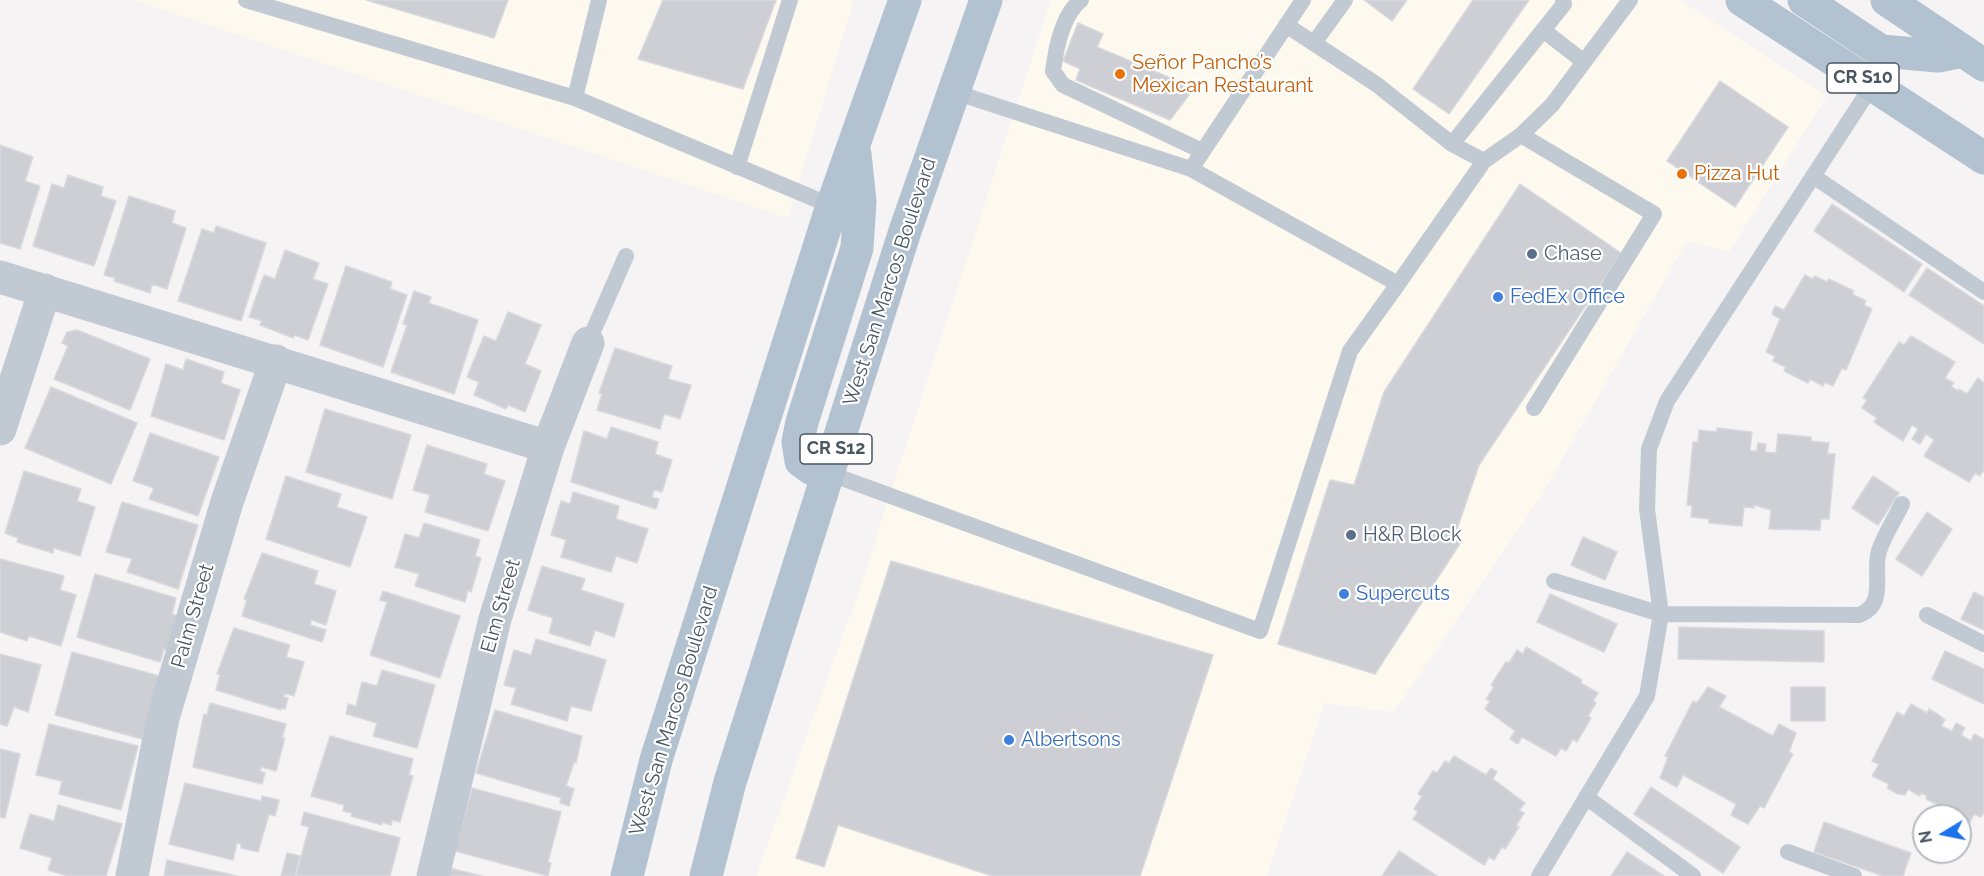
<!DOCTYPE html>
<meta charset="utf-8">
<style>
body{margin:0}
#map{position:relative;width:1984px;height:876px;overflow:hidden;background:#f5f3f3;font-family:Raleway,sans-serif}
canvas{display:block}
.north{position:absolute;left:1912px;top:804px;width:60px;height:60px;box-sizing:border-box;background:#fff;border:2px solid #b7bbc0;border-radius:50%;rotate:260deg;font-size:16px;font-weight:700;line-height:24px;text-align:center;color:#4a5661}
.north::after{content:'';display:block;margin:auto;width:21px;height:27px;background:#1a73e8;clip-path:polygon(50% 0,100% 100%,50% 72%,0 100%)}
</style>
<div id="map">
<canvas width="1984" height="876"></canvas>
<div class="north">N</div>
</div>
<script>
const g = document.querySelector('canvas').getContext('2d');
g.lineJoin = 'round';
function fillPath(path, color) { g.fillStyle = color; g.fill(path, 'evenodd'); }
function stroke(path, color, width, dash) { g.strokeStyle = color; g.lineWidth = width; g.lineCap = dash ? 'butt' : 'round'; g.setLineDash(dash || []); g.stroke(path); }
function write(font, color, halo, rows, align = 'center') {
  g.font = font + ' Raleway,sans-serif'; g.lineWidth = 4.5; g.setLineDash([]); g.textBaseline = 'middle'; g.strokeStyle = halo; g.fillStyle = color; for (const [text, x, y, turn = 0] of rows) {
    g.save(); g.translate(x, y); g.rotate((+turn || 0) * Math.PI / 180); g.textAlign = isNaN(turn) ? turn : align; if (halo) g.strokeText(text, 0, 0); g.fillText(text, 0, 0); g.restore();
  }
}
fillPath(new Path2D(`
 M134,0H854L788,218Z
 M1051,0H1680L1827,96L1729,252L1687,241L1543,493L1394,712L1324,703L1267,876H756L856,599Z`), '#fdf9ef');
const building = new Path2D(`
 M366,0H508L494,38Z
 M663,0H776L743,89L638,59Z
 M1364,0H1407L1392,21Z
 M1473,0H1529L1449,114L1413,89Z
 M1078,23L1103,34L1097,47L1180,82L1192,91L1170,120L1076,80L1080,69L1063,61Z
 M1720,81L1788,127L1735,207L1667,161Z
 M0,145L33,157L25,181L40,186L20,249L0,243Z
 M68,175L103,187L101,196L116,201L94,266L33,246L52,184L64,188Z
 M1520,184L1621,253L1479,465L1454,538L1461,542L1375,674L1278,644L1330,480L1354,485L1384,392Z
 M129,196L175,211L172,223L186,228L167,289L152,284L150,293L114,281L115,278L104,275Z
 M1832,204L1922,264L1904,292L1814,231Z
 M216,226L266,243L241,321L178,301L202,229L214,233Z
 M285,250L319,263L313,279L328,284L308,340L295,335L293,338L260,325L262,321L249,317L264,275L275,279Z
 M346,266L392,282L390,289L407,295L383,367L320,345Z
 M1927,268L1984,306V344L1909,295Z
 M1805,275L1813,279L1815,276L1827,282L1829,279L1854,291L1852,294L1866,301L1864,305L1872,309L1846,370L1842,368L1833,386L1825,382L1823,386L1810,379L1808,383L1784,371L1786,367L1773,361L1775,356L1766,352L1780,319L1772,314L1775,306L1784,310Z
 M414,291L431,297L429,303L478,320L454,394L391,372L407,325L403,324Z
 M508,312L541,325L525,364L541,371L525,412L508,405L506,409L474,395L479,382L467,377L484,336L496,341Z
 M77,330L150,359L130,410L54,379L68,346L62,343L67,332Z
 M1911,336L1955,362L1945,378L1954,383L1951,386L1958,391L1959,389L1967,394L1978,378L1984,383V470L1980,476L1975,473L1969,482L1924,456L1934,440L1926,434L1920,444L1912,439L1918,429L1912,425L1903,441L1874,422L1877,418L1862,408L1867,400L1863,398L1899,342L1904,345Z
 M615,348L672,366L668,379L691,385L680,419L664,414L660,429L597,410L602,394L599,393Z
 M186,359L224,372L221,383L240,390L224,440L151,416L166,364L183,370Z
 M51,387L137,423L111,484L25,448Z
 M325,409L411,435L392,499L306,472Z
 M611,427L658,442L655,454L672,460L662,492L654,490L652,497L659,499L656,509L571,482L584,431L607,439Z
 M1717,428L1752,432L1750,451H1757L1758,443L1766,444L1765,452L1776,453L1778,434L1811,437V441L1829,443L1827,454H1835L1829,519H1821L1820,530L1769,529L1771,510L1754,505V508L1744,507L1742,526L1709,523V519L1691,517L1692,506L1687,505L1693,442H1698L1699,430L1717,432Z
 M150,433L219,457L198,516L149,499L154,488L133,481Z
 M427,445L487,464L484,474L505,481L488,531L425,512L430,495L413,490Z
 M24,471L81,489L77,501L95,507L80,556L54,548L53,553L17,542L18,538L5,533Z
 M286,476L341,494L337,507L367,517L350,567L266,539Z
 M1873,476L1899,493L1878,525L1852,508Z
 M573,492L619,506L616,519L648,529L637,563L616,556L611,572L561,557L566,540L551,535L561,501L570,504Z
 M122,502L198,525L178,589L127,572L132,559L106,552Z
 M1927,512L1952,529L1922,576L1896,559Z
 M424,523L480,540L475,556L481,558L471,592L468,590L465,602L415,586L419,574L395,567L405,534L419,538Z
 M1583,537L1617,552L1605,580L1571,565Z
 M262,553L318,571L314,584L336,591L326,625L311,620L310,625L326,630L322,642L242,616L247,600L244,599Z
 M0,559L64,576L60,590L76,595L61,646L29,636L27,641L0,632Z
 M891,561L1213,655L1140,876H992L838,825L824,867L796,858Z
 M542,566L585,579L581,590L624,604L614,637L595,630L590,646L549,633L553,618L528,610Z
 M95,574L176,598L172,614L178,616L168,650L164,649L160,662L77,637Z
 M383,591L460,616L440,678L370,655L387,602L380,600Z
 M1974,592L1984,597V630L1961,619Z
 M1550,594L1617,624L1604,652L1537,622Z
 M1679,627L1824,631V662L1678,659Z
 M234,628L290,645L286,657L304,662L294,696L285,693L284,697L288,698L285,709L281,708V710L216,690L220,675L217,674Z
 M536,639L606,660L591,711L571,706L567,721L511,704L516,688L504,685L514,650L531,655Z
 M1526,647L1582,680L1581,683L1598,693L1593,701L1596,703L1588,716L1591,718L1577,742L1573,739L1566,751L1561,748L1556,756L1522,737L1518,744L1510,739L1515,731L1485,709L1490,701L1486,699L1494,687L1491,685L1506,662L1509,663L1517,650L1523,654Z
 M1945,651L1984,669V704L1932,679Z
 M72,652L159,676L142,739L55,715Z
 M0,654L41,665L28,712L14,707L7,726L0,724Z
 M382,670L435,685L417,748L373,736L377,723L346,714L348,704L356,706L362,682L377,686Z
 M1708,687L1726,696L1719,707L1773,736L1779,724L1796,733L1789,752L1793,754L1764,808L1760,806L1748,824L1731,815L1736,804L1683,775L1677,787L1660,778L1668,757L1665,756L1693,701L1697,703Z
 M1791,687H1825V721H1791Z
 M210,703L286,724L282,738H285L276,771L261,767L260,771L265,773L262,784L193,767L204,714L207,715Z
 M1911,704L1927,713L1929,709L1939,715L1945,720L1941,726L1952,731L1956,723L1965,728L1961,735L1971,741L1974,734L1984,739V812L1981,817L1974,814L1968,826L1960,822V816L1938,815L1934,811L1938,805L1926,799L1927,796L1921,793L1920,796L1908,789L1905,795L1898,794L1887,788L1889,784L1872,776L1879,764L1872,761L1897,712L1904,716Z
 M495,710L582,736L576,763L574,762L566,786L574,789L569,806L560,803L561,798L476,773Z
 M49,724L138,746L121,810L59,794L62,781L36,775Z
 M330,736L413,759L409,775L413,776L400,822L392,820L391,825L382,822V825L351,816L352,813L343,811L344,805L311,796Z
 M0,749L20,754L5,818L0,817Z
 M1454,756L1486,775L1491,768L1497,772L1493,779L1525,803L1519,810L1524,813L1516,826L1519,827L1505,849L1502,847L1494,860L1489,857L1484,865L1413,819L1418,812L1414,809L1422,796L1418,794L1433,771L1437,773L1445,761L1449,763Z
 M185,783L261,801L262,796L279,800L275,816L269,814L258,852L241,848V844L237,843L233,860L169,844Z
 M1651,787L1740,847L1723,873L1634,814Z
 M472,788L561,812L548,862L551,863L548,876L455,851Z
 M58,805L122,824L106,876H68L48,870L52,858L20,848L30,814L54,821Z
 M304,812L400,838L390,876H296L309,827L301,825Z
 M1824,822L1911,853L1903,876H1883L1814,852Z
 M1399,851L1437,876H1382Z
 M1627,852L1664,876H1611Z
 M287,853L300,856L295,876H281Z
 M167,860L237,876H164Z
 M449,868L482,876H447Z`);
fillPath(building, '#cdcfd5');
stroke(building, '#d7d9de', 1.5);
stroke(new Path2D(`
 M246,0L575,98L832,206
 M1081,0C1062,15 1056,48 1053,71L1063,85L1202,151
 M1286,25L1376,84L1452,144
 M1543,30L1584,62
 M1314,43L1345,0
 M954,92L1191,169L1303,0
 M575,98L599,0
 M1521,135L1654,214L1534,408
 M1484,161L1452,144L1564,4L1563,0
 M737,167L790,0
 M1813,176L1984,292
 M1398,284L1484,161L1521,135L1552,105L1630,0
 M588,343L626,256
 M828,473L1260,631L1350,351L1398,284L1191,169
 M1554,581L1661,614L1859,615C1888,604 1872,573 1879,551C1884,535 1895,519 1902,504
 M1927,615L1984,644
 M1586,797L1693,876
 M1788,852L1854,876
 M1539,876L1647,696L1661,614L1647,509L1649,449L1667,401L1873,84`), '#c1cad2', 16);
stroke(new Path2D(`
 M0,277L548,447
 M0,429L45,290
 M132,876L163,718L227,502L276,361
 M433,876L495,619L548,447L588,343`), '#c1cad2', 33);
stroke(new Path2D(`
 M1742,0L1984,158
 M1804,0L1881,51L1938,56L1963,51
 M1887,0L1984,65
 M828,473L812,469L801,461L798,442L802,422L857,248L860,201L855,154
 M627,876L656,760L832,206L905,0
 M706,876L730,782L905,231L986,0`), '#b3c2d1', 33);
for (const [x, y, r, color] of [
 [1120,74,6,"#e8710a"],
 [1682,174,6,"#e8710a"],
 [1532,254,6,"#5c6f8a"],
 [1498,297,6,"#3f7fe0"],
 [1351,535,6,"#5c6f8a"],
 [1344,594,6,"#3f7fe0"],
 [1009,740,6,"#3f7fe0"]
]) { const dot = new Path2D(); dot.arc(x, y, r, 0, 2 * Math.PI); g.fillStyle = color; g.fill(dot); stroke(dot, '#fff', 2); }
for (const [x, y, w] of [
 [1863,78,72],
 [836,449,72]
]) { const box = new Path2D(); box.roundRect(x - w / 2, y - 15, w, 30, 4.5); g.fillStyle = '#fff'; g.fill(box); stroke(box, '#4a5661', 1.5); }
write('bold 18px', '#4a5661', null, [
 ["CR S10",1863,78],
 ["CR S12",836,449]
]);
write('20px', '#c56008', '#fff', [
 ["Señor Pancho’s",1132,63],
 ["Mexican Restaurant",1132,86],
 ["Pizza Hut",1694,174]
], 'left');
write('20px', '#4e5e75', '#fff', [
 ["Chase",1544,254],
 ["H&R Block",1363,535]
], 'left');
write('20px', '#4a5661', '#fff', [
 ["West San Marcos Boulevard",890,282,-72],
 ["Elm Street",501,606,-74],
 ["Palm Street",193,616,-74],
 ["West San Marcos Boulevard",674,711,-73]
]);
write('20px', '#366cbe', '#fff', [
 ["FedEx Office",1510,297],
 ["Supercuts",1356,594],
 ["Albertsons",1021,740]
], 'left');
</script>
